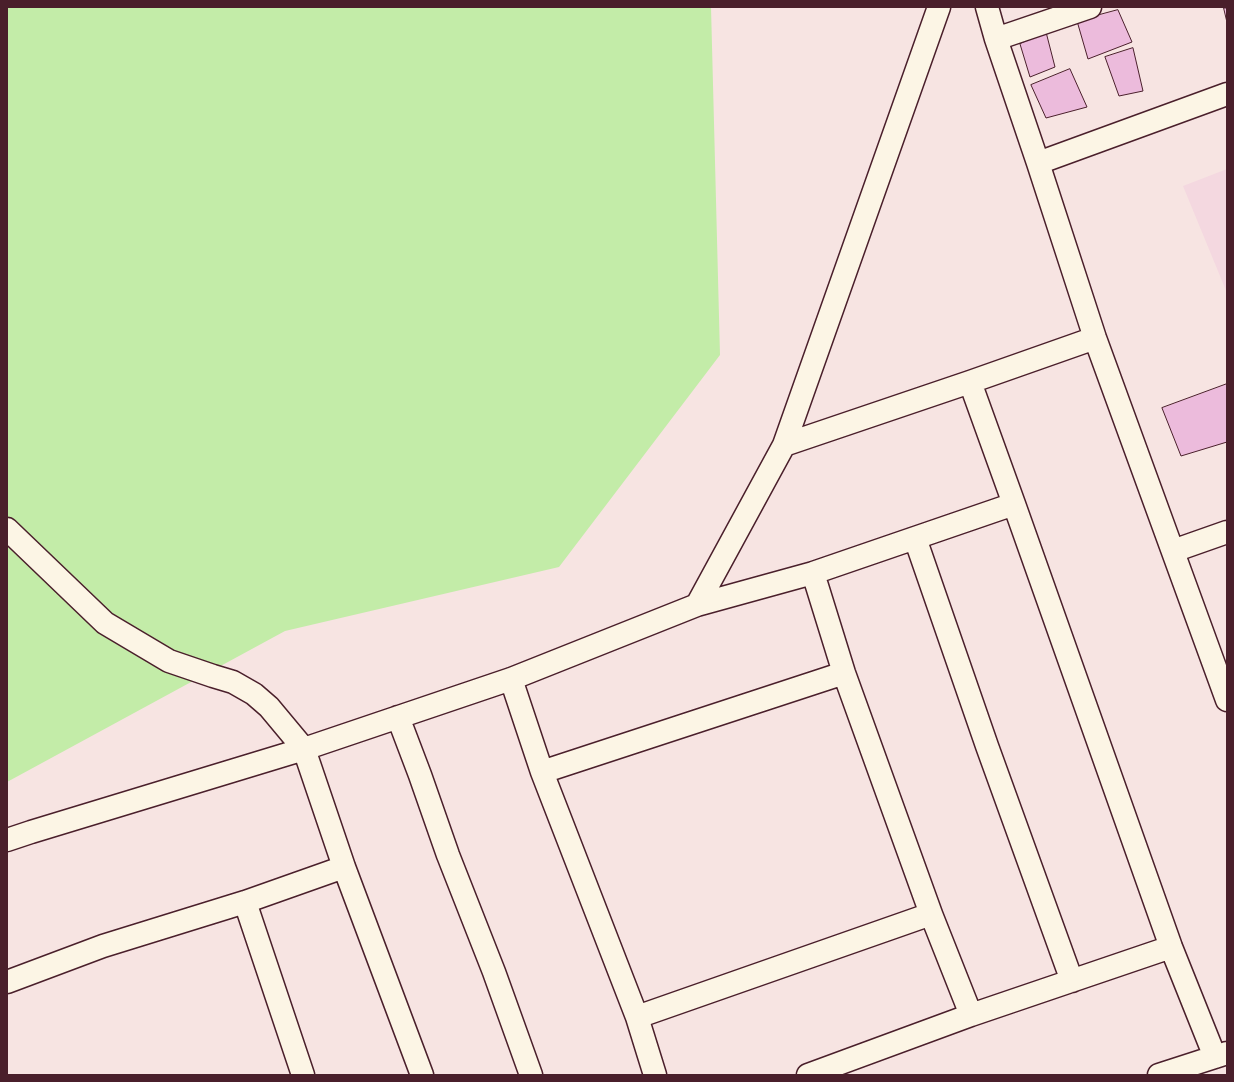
<!DOCTYPE html>
<style>
body{margin:0}
#map{position:relative;width:1234px;height:1082px;overflow:hidden;background:#f7e4e2;font-family:Delius,sans-serif}
canvas{display:block}
.frame{position:absolute;inset:0;border:8px solid #4a1f2b;pointer-events:none}
</style>
<div id="map">
<canvas width="1234" height="1082"></canvas>
<div class="frame"></div>
</div>
<script>
const g = document.querySelector('canvas').getContext('2d');
g.lineJoin = 'round';
function fillPath(path, color) { g.fillStyle = color; g.fill(path, 'evenodd'); }
function stroke(path, color, width, dash) { g.strokeStyle = color; g.lineWidth = width; g.lineCap = dash ? 'butt' : 'round'; g.setLineDash(dash || []); g.stroke(path); }
fillPath(new Path2D(`
 M1227,169V293L1183,186Z`), '#f4d8e0');
fillPath(new Path2D(`
 M7,7H711L720,355L559,567L285,631L7,782Z`), '#c3eca8');
const building = new Path2D(`
 M1224,8H1227V22Z
 M1118,10L1132,42L1088,59L1077,21Z
 M1046,32L1055,67L1030,77L1020,44Z
 M1133,48L1143,91L1119,96L1105,57Z
 M1070,69L1087,107L1046,118L1031,85Z
 M1227,384V442L1181,456L1162,408Z`);
fillPath(building, '#ecbbdc');
stroke(building, '#4a1f2b', 1);
const minor = new Path2D(`
 M987,7L996,39L1038,163L1095,338L1227,700
 M996,39L1090,7
 M1038,163L1227,94
 M970,382L1014,504L1171,947L1215,1057
 M784,445L970,382L1095,338
 M7,529L105,623L169,661L213,676L233,682L254,694L269,707L304,749L344,867L422,1075
 M915,538L987,746L1072,981
 M1173,551L1227,532
 M813,573L844,673L931,914L971,1015
 M697,605L813,573L1014,504
 M511,679L542,772L637,1017L655,1075
 M398,717L420,775L448,855L494,972L531,1075
 M542,772L844,673
 M7,840L31,832L304,749L511,679L697,605L784,445L939,7
 M245,902L303,1075
 M7,982L103,946L245,902L344,867
 M637,1017L931,914
 M808,1075L971,1015L1171,947
 M1159,1075L1227,1053`);
stroke(minor, '#4a1f2b', 25);
stroke(minor, '#fcf5e5', 22);
</script>
